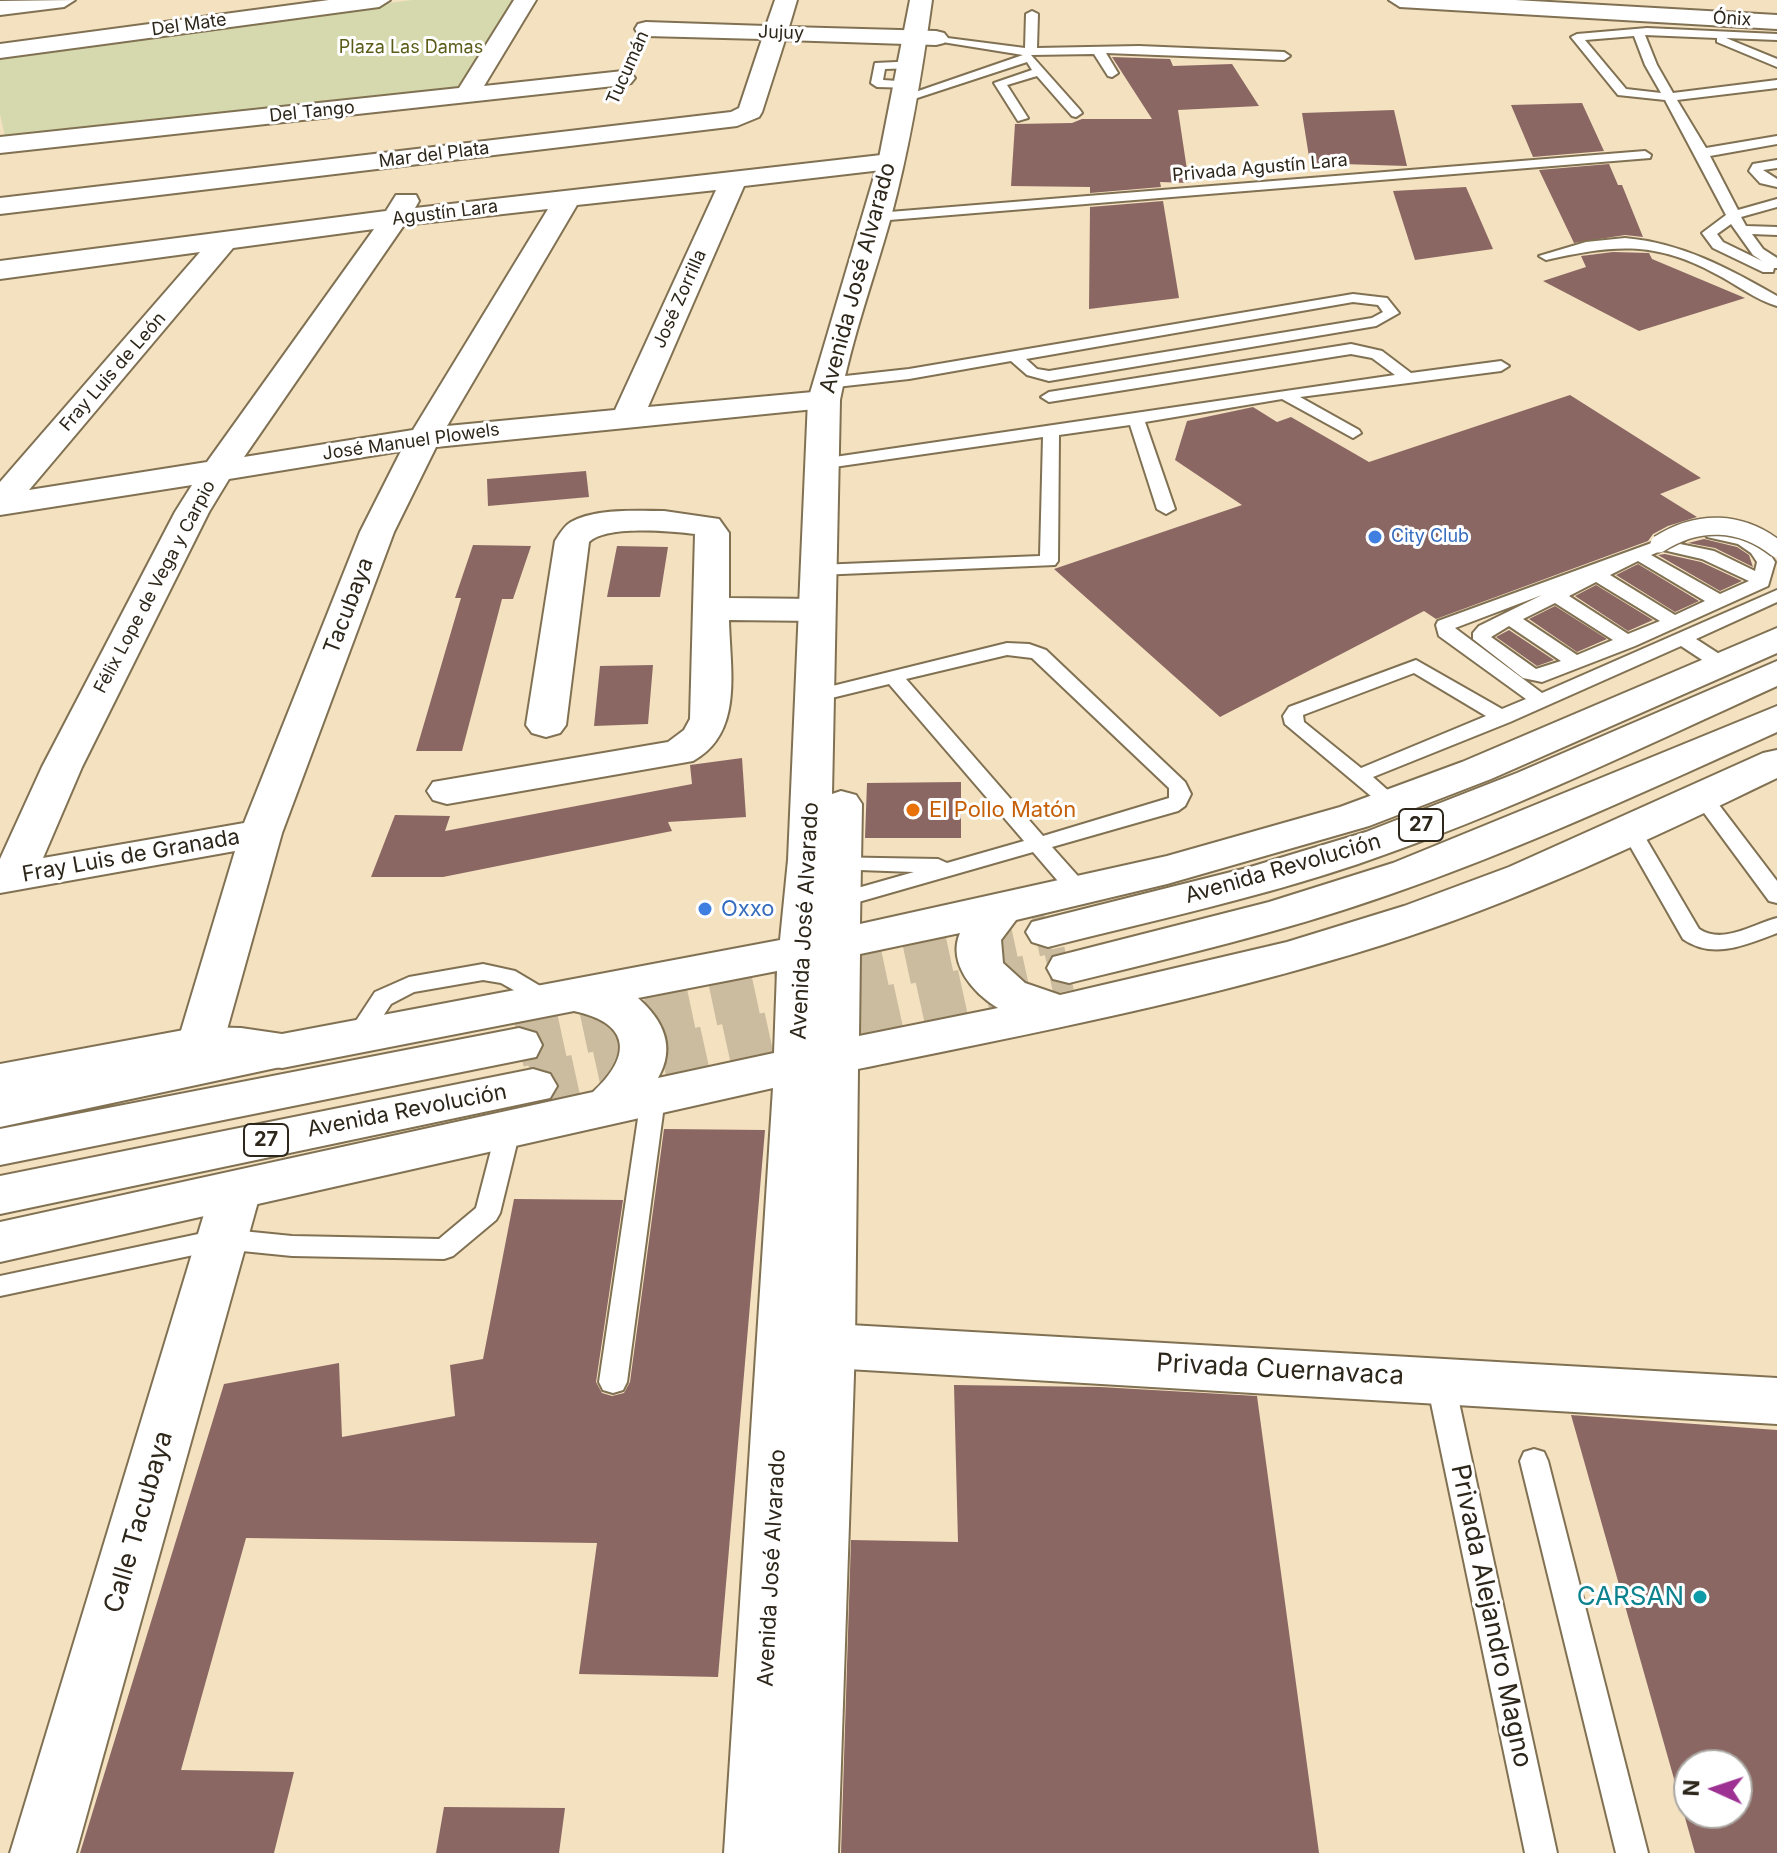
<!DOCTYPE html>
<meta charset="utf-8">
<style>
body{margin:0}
#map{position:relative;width:1777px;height:1853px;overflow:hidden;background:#f3e1c0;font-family:Inter,sans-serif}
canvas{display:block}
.north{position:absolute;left:1673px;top:1749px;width:80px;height:80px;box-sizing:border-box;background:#fff;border:2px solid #aba8a3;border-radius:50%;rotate:273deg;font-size:22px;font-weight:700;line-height:32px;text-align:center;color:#2d261a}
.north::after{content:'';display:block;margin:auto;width:28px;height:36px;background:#9e3292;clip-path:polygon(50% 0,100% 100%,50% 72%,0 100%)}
</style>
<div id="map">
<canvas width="1777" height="1853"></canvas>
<div class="north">N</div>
</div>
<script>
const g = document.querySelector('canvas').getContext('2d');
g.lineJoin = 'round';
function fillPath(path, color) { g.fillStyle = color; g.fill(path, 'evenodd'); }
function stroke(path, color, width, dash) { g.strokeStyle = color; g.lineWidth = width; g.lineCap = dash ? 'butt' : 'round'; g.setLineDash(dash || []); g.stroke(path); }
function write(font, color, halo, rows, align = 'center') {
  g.font = font + ' Inter,sans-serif'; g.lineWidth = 6; g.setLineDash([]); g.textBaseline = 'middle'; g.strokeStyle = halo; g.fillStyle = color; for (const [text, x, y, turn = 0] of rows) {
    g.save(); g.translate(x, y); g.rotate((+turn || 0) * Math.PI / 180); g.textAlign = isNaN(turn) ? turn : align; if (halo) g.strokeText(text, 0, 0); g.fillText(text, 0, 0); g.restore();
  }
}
fillPath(new Path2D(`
 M412,0H513L456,90L6,141L0,114V55Z`), '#d6d9ae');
fillPath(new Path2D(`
 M1112,57L1170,59L1173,66L1232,64L1259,106L1178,110L1189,183L1160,182L1161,187L1090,193V187L1011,186L1015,124L1072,123L1082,119H1152Z
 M1582,103L1604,151L1533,157L1511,105Z
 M1394,110L1407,166L1310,163L1302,113Z
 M1609,164L1618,185H1622L1643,237L1625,235L1574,243L1539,170Z
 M1466,187L1493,249L1415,260L1393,191Z
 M1163,201L1179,298L1089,309L1090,207Z
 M1613,252L1649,253L1652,259L1745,298L1639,331L1543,281L1586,267L1581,256Z
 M1570,395L1701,478L1660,494L1697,517L1668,526L1653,534L1648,541L1436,619L1424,611L1220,717L1054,569L1242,505L1175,460L1187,421L1253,407L1277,422L1291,417L1369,462Z
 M586,471L589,497L488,506L487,479Z
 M1704,539L1737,547L1749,555L1753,567L1715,548L1688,543Z
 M473,545L531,546L513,599H502L462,751H416L461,598H455Z
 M617,546L668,547L660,597H607Z
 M1665,554L1701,562L1742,581L1720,591L1658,555Z
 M1638,564L1699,601L1675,612L1616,575Z
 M1596,585L1653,620L1628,631L1575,596Z
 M1555,606L1607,639L1577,652L1529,619Z
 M1509,630L1554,660L1537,666L1496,637Z
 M653,665L648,724L594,726L600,666Z
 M742,758L746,817L668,822L672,831L443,877H371L395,815L450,816L445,831L692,784L690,765Z
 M961,782V838H865L867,783Z
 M664,1129L765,1130L718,1677L579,1674L597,1543L246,1538L181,1770L294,1772L274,1853H80L224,1384L339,1363L342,1437L455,1416L450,1365L483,1359L514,1199L623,1200L596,1382L602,1393L612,1396L624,1393L630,1382Z
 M954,1385L1100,1387L1257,1396L1319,1853H841L851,1540L958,1542Z
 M1571,1415L1777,1430V1853H1695ZM1689,1765H1737V1813H1689Z
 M444,1807L565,1808L559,1853H436Z`), '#8b6763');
stroke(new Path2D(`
 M519,1045L1048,932
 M533,1086L1069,968`), '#cbbc9f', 44, [44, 22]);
const service = new Path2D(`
 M1032,11L1038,14L1037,48L1139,46L1284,52L1290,56L1284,60L1106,53L1118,73L1112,77L1108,76L1094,54L1031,55L1080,110L1082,113L1076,117L1072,116L1037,76L1007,85L1028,118L1018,121L994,83L1032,70L1027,62L911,100L901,97L1023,55L936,41L932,40V36L1025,48L1026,14Z
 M1647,28L1777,34V40L1726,38L1777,59V67L1717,42V38L1645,35L1657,65L1673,93L1777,80V88L1677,100L1706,148L1777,136V144L1710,156L1738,210L1777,199V207L1741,217L1746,226L1777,227V235L1752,234L1763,249L1777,258V268H1774L1773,272H1763L1713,248L1702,233L1726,215L1665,100L1618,95L1571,37L1577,34ZM1634,36L1645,65L1661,93L1626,89L1585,40ZM1731,224L1753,255L1762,261L1723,242L1717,234Z
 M918,61L920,64L914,68L885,69L883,80L913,82V88L877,87L871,83L875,63Z
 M1645,151L1651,155L1650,158L877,221L870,217L877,213Z
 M1777,160V168L1763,170L1777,179V187L1760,183L1749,171L1753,164Z
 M1625,238C1682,243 1728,268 1777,296V306C1756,300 1736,284 1716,274C1654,240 1613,245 1546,260L1539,256L1586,242Z
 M1353,294L1387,298L1399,313L1376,326L1049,381L1027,375L1011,361L909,379L827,388L819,383L827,378L909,369ZM1353,302L1378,305L1383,312L1372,318L1049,371L1037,369L1026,359Z
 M1351,344L1382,351L1411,373L1501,361L1509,366L1501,371L1300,397L1359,430L1361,433L1353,438L1282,399L1145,422L1175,509L1166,514L1157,509L1130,425L1059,435L1058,561L1055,565L818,575L809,570L818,565L1040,556L1043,437L820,469L812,464L814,460L1395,375L1372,358L1351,354L1049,402L1041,397L1049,392Z
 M1713,528C1740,531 1761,538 1775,562L1768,586L1635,646L1542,682L1523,678L1473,639V633L1479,626L1542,595L1455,628L1542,693L1777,590V602L1696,639L1727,659L1729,663L1727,667H1713L1681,646L1510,722L1373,777L1401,802L1391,808L1384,807L1285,724L1283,716L1289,707L1416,660L1502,709L1526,699L1439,636L1436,625L1438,621L1679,533L1688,538L1680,544L1714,551L1755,571L1757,562L1751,553L1738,544L1707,537L1704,533ZM1663,550L1702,559L1749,581L1720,594L1651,555ZM1638,561L1705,601L1675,615L1610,575ZM1596,582L1660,621L1628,634L1569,596ZM1555,603L1613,640L1577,655L1523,619ZM1509,626L1561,661L1536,669L1491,637ZM1414,673L1486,716L1361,768L1304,722L1303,715Z
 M1007,643L1029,644L1046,650L1185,782L1191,794L1185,806L1178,811L1052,847L1085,884L1088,889L1085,894H1069L1033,852L834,909L826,907L823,902L826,897L914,872L832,869L821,862L824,857L938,859L947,863L1024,841L889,684L815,702L805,696L808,692ZM1007,655L1032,658L1169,788V798L1043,836L906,679Z
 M1703,792L1710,793L1777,881V903L1769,901L1693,798Z
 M1632,825L1642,832L1699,929C1723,945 1753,924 1777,918V933C1746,945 1713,960 1683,939L1622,832Z
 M483,964L515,971L552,993L555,999L552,1005L544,1007L501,983L483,980L414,992L391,1004L366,1042L358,1044L350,1042L346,1036L375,992L409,977Z
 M653,1089L661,1092L665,1098L627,1382L623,1390L613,1393L603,1390L599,1382L641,1098L645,1092Z
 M508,1122L517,1125L520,1131L500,1213L496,1220L453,1256L444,1259L292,1256L222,1249L0,1296V1276L222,1229L292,1236L439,1239L476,1208L496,1131L499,1125Z
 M1440,1368L1450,1371L1454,1379L1557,1853H1525L1426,1379L1430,1371Z
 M1534,1449L1544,1452L1548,1461L1648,1853H1616L1520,1461L1524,1452Z`);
const minor = new Path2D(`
 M75,0L64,7L0,15V1Z
 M329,0H390L379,7L0,58V44Z
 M514,0H536L484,86L623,71L631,73L635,78L631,83L623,85L0,153V137L459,88Z
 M775,0H797L789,27L936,31L944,33L948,38L944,43L936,45L785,40L762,112L759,117L737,126L0,214V198L731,112L739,108L762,39L646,36L638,34L635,29L638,24L646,22L766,26Z
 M1389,0H1515L1777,15V29L1400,7Z
 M890,154L899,156L903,162L899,168L744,186L648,407L824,391L835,393L840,400L835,407L436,447L394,532L282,833L223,1044L217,1056L200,1061L183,1056L177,1044L235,851L0,893V859L42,767L175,512L192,485L0,515V482L200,252L0,279V261L386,211L396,195H416L419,201L415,208ZM716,190L615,410L447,426L577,205ZM548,209L413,430L244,457L404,225ZM374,229L207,462L29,490L233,248ZM401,451L360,532L244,823L43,858L82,767L209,512L229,479Z
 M664,511L719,519L729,533V598L817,599L830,602L835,610L830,618L817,621L729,620C730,670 744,733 693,761L447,804L433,800L427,791L433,782L668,742L684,730L690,719L695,534C671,531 606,525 589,542L566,725L560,733L546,737L532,733L526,725L555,541C559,535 564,526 571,522C596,508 636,511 664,511Z
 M236,1172L254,1177L261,1191L76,1853H10L211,1191L218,1177Z
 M797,1322L1777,1378V1424L797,1366L778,1360L770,1344L778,1328Z`);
const tertiary = new Path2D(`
 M910,0H932C922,73 910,146 891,217C874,278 852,337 840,400L832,794L841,791L856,795L862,804L860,924L1167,856L1340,807L1462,762L1777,628V653L1491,779L1369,826L1167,884L1016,920L1001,940L1003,963L1025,983L1060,995L1287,942L1404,906L1509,867L1763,753L1777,750V778C1649,840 1518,902 1382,945C1210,999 1034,1033 858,1069L855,1345L838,1853H724L773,1088L0,1262V1222L593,1092C633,1055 630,1023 574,1011L282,1068L241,1062L200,1061L0,1098V1064L200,1027L241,1028L282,1034L780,940L788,860L808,400L878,163ZM960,933C947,963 973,993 998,1008L859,1036L860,954ZM777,971L774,1053L658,1078C676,1047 663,1020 638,998Z`);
const primary = new Path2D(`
 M1777,661V686C1639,749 1502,815 1358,864C1257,898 1152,921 1048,947L1032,942L1026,932L1032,922L1247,868L1366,832L1517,773Z
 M1777,706V732C1648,790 1519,850 1385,896C1282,932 1175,957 1069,983L1053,979L1047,968L1053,957L1269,902L1393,863Z
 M519,1028L536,1033L542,1045L536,1057L0,1165V1129Z
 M282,1034L299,1039L305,1051L299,1063L0,1127V1091Z
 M533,1069L550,1074L557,1086L550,1098L0,1214V1176Z`);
stroke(service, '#817153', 4);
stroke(minor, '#817153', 4);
stroke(tertiary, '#817153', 4);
stroke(primary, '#817153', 4);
fillPath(service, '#fff');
fillPath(minor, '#fff');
fillPath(tertiary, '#fff');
fillPath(primary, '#fff');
const serviceBridge = new Path2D(`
 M1659,544C1698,519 1741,520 1777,549`);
stroke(serviceBridge, '#817153', 20, []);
stroke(serviceBridge, '#fff', 17);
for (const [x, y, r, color] of [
 [1375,537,8,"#3f7fe0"],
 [913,810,8,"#e8710a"],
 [705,909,8,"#3f7fe0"],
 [1700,1597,8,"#0f9aa8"]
]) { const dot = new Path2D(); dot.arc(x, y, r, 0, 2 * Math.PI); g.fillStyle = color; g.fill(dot); stroke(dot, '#fff', 3); }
write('18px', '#2d261a', '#fff', [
 ["Ónix",1732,19,3],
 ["Del Mate",189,25,-8],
 ["Jujuy",781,33,2],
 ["Tucumán",628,68,-66],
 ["Del Tango",312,112,-6],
 ["Mar del Plata",434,155,-7],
 ["Privada Agustín Lara",1260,168,-5],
 ["Agustín Lara",445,213,-7],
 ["José Zorrilla",680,299,-66],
 ["Fray Luis de León",113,372,-49],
 ["José Manuel Plowels",411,442,-8],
 ["Félix Lope de Vega y Carpio",155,587,-62]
]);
write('18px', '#5a5c17', '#fff', [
 ["Plaza Las Damas",411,48]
]);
write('18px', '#366cbe', '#fff', [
 ["City Club",1391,537]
], 'left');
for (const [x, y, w] of [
 [1421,825,44],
 [266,1140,44]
]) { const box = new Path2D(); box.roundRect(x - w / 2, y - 16, w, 32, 6); g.fillStyle = '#fff'; g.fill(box); stroke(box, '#2d261a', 2); }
write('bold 20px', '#2d261a', null, [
 ["27",1421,825],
 ["27",266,1140]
]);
write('22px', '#2d261a', '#fff', [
 ["Avenida José Alvarado",858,278,-75],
 ["Tacubaya",349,606,-69],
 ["Fray Luis de Granada",131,856,-10],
 ["Avenida Revolución",1283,869,-16],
 ["Avenida José Alvarado",805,921,-87],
 ["Avenida Revolución",407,1111,-11],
 ["Avenida José Alvarado",772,1568,-87]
]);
write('22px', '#c56008', '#fff', [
 ["El Pollo Matón",929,810]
], 'left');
write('22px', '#366cbe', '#fff', [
 ["Oxxo",721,909]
], 'left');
write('26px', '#2d261a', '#fff', [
 ["Privada Cuernavaca",1280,1370,3],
 ["Calle Tacubaya",139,1522,-74],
 ["Privada Alejandro Magno",1491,1616,78]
]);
write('26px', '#0d838f', '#fff', [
 ["CARSAN",1684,1597]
], 'right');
</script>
